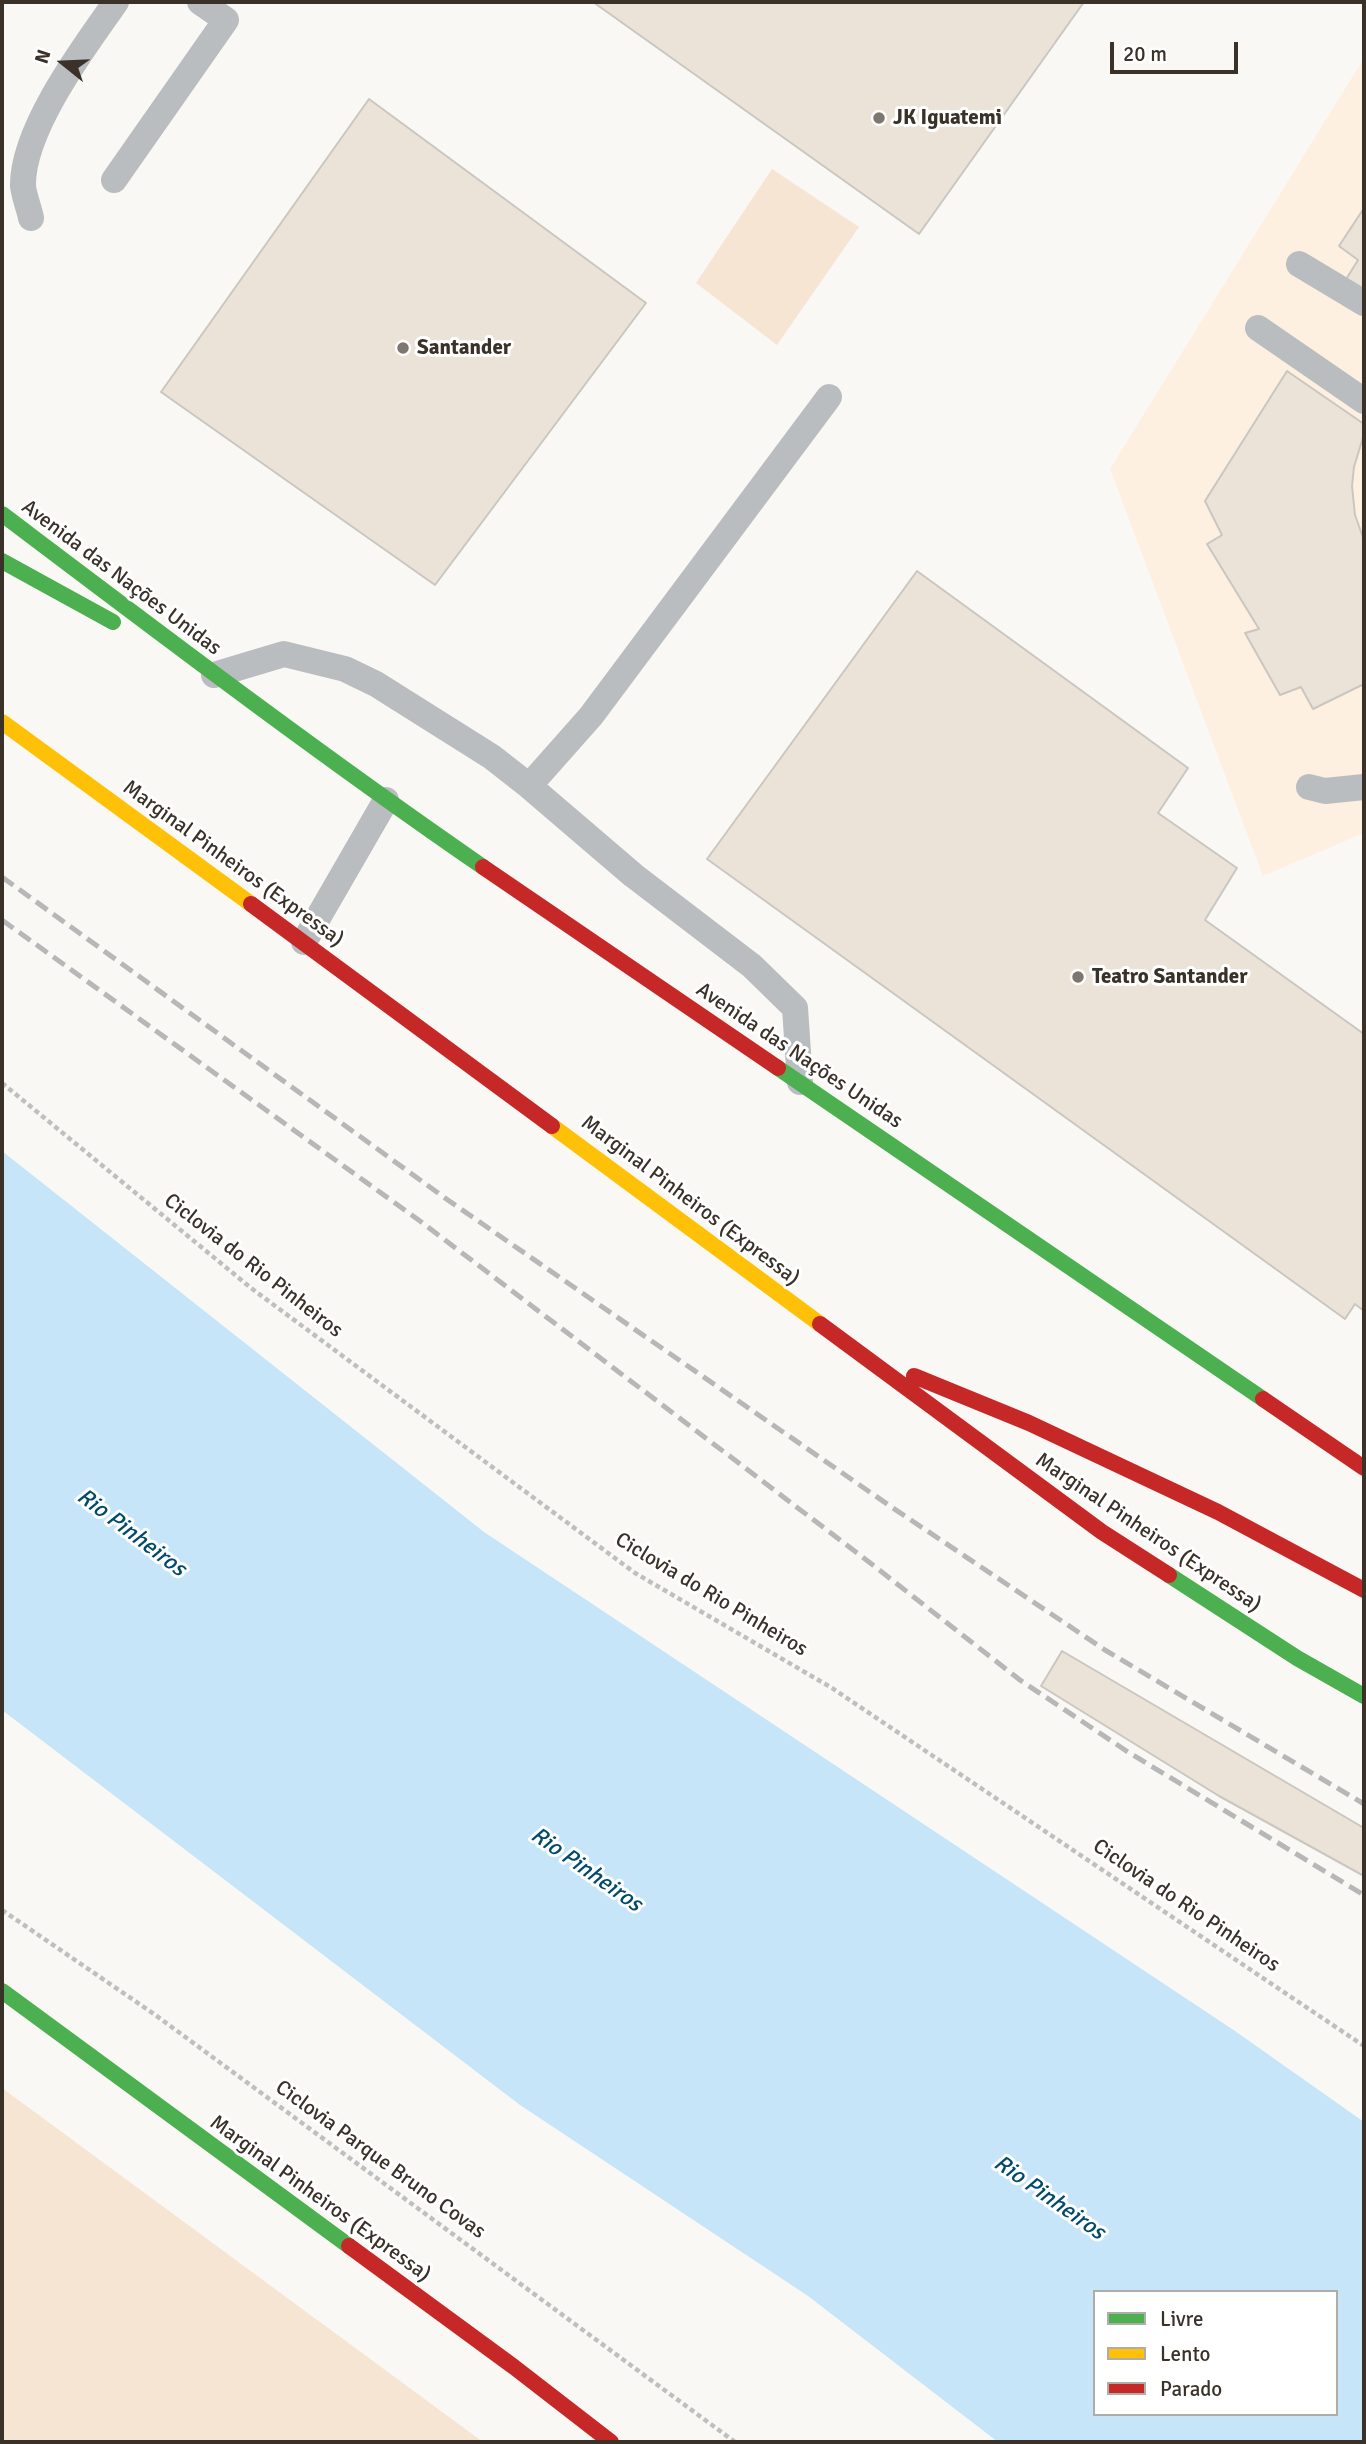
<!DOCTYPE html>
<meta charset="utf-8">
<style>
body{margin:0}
#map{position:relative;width:1366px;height:2444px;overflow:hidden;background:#faf8f5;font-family:Signika,sans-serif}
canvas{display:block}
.frame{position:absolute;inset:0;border:4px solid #3a3229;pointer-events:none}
.legend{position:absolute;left:1093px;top:2290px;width:245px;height:126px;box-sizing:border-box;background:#fff;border:2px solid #b0ada9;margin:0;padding:9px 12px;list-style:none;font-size:21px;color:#3a3229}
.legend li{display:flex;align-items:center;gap:14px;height:35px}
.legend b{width:35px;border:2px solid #b0ada9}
.north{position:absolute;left:28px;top:28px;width:70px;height:70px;-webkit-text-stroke:5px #fff;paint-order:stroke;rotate:288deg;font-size:19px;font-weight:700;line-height:28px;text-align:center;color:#3a3229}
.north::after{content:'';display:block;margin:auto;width:24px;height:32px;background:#3a3229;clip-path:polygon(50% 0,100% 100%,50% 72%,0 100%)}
.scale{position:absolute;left:1110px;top:42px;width:128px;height:32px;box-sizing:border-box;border:4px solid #3a3229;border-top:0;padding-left:9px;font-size:21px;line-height:24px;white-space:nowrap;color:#3a3229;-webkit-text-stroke:5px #fff;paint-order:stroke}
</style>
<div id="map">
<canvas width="1366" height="2444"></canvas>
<div class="frame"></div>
<ul class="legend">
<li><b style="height:9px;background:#4caf50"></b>Livre</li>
<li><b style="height:9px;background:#ffc107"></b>Lento</li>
<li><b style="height:9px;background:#c62828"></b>Parado</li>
</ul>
<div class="north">N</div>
<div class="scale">20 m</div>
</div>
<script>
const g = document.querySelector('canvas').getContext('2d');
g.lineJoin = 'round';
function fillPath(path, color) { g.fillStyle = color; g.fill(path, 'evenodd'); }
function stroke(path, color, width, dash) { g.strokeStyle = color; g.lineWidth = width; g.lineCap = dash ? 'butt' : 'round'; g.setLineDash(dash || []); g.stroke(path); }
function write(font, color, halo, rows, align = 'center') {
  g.font = font + ' Signika,sans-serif'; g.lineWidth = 6; g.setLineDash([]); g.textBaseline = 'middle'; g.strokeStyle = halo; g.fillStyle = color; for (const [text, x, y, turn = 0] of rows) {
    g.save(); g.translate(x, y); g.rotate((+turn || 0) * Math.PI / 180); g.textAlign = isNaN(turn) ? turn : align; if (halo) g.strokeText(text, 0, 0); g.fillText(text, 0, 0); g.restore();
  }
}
fillPath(new Path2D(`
 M1364,58V208L1339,246L1358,260L1364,293V424L1287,371L1205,501L1222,535L1207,545L1259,629L1245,633L1280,695L1301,687L1313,708L1364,684V833L1263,876L1110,469Z
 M1364,434V540L1355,515L1352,486L1354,467Z`), '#fdf0e1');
fillPath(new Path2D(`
 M772,169L859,227L777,345L696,283Z
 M2,2088L483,2442H2Z`), '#f5e5d2');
fillPath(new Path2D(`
 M2,1151L484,1532L1235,2031L1364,2122V2442H998L808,2296L520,2105L2,1710ZM1095,2292H1336V2414H1095Z`), '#c6e5f8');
const building = new Path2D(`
 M593,2H1084L919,234Z
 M369,99L646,303L435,585L161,392Z
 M1364,208V293L1345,281L1358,260L1339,246Z
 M1287,371L1364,424V434L1354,467L1352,486L1355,515L1364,540V684L1313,709L1301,687L1280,695L1245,633L1259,629L1207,544L1222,535L1205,501Z
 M917,571L1188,768L1158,813L1237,868L1205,920L1364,1034V1311L1355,1304L1345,1319L707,859Z
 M1062,1651L1364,1828V1876L1219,1796L1041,1686Z`);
fillPath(building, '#ebe2d8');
stroke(building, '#cac6c0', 2);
stroke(new Path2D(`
 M2,1083L251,1288L635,1573L832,1688L1364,2046
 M2,1910L154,2014L735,2442`), '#bec0c0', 4.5, [5, 3.5]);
stroke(new Path2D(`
 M114,180L226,20L200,2
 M31,218C29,208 24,196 23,186C22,130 84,47 116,2
 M1299,264L1364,303
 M1258,328L1364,401
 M214,675L284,654L345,669L376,684L492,757L529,786L633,875L752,966L795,1008L800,1082
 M529,786L591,716L829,397
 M1309,787L1325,791L1364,787
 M304,942L386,800`), '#b9bdbf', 26);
stroke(new Path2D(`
 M2,514C161,634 319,754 483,867
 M2,561L113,622
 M778,1068L1263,1399
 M1169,1575L1297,1658L1364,1696
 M2,1991L349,2246`), '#4caf50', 16);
stroke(new Path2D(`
 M2,722L251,904
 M552,1126L820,1324`), '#ffc107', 16);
stroke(new Path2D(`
 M483,867L778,1068
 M251,904L552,1126
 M820,1324L1102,1532L1169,1575
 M914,1376L1029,1423L1218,1512L1364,1590
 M1263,1399L1364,1468
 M349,2246L514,2367L611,2442`), '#c62828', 16);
stroke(new Path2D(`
 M2,877L445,1198L890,1506L1105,1650L1364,1804
 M2,920L420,1221L869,1562L1020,1680L1128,1752L1364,1895`), '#b7b7b7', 5, [14, 7]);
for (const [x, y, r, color] of [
 [879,118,7,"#7d7770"],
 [403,348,7,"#7d7770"],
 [1078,977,7,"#7d7770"]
]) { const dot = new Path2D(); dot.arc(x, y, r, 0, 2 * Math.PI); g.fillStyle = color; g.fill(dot); stroke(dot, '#fff', 2.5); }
write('bold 21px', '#3a3229', '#fff', [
 ["JK Iguatemi",893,118],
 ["Santander",417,348],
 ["Teatro Santander",1092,977]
], 'left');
write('21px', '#3a3229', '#fff', [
 ["Avenida das Nações Unidas",121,578,37],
 ["Marginal Pinheiros (Expressa)",233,864,36],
 ["Avenida das Nações Unidas",799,1056,34],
 ["Marginal Pinheiros (Expressa)",690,1201,37],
 ["Ciclovia do Rio Pinheiros",253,1266,38],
 ["Marginal Pinheiros (Expressa)",1148,1533,34],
 ["Ciclovia do Rio Pinheiros",711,1595,31],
 ["Ciclovia do Rio Pinheiros",1186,1906,34],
 ["Ciclovia Parque Bruno Covas",380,2160,36],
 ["Marginal Pinheiros (Expressa)",320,2199,36]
]);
write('italic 23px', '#004a6c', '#fff', [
 ["Rio Pinheiros",131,1533,37],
 ["Rio Pinheiros",586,1870,35],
 ["Rio Pinheiros",1049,2198,35]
]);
</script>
